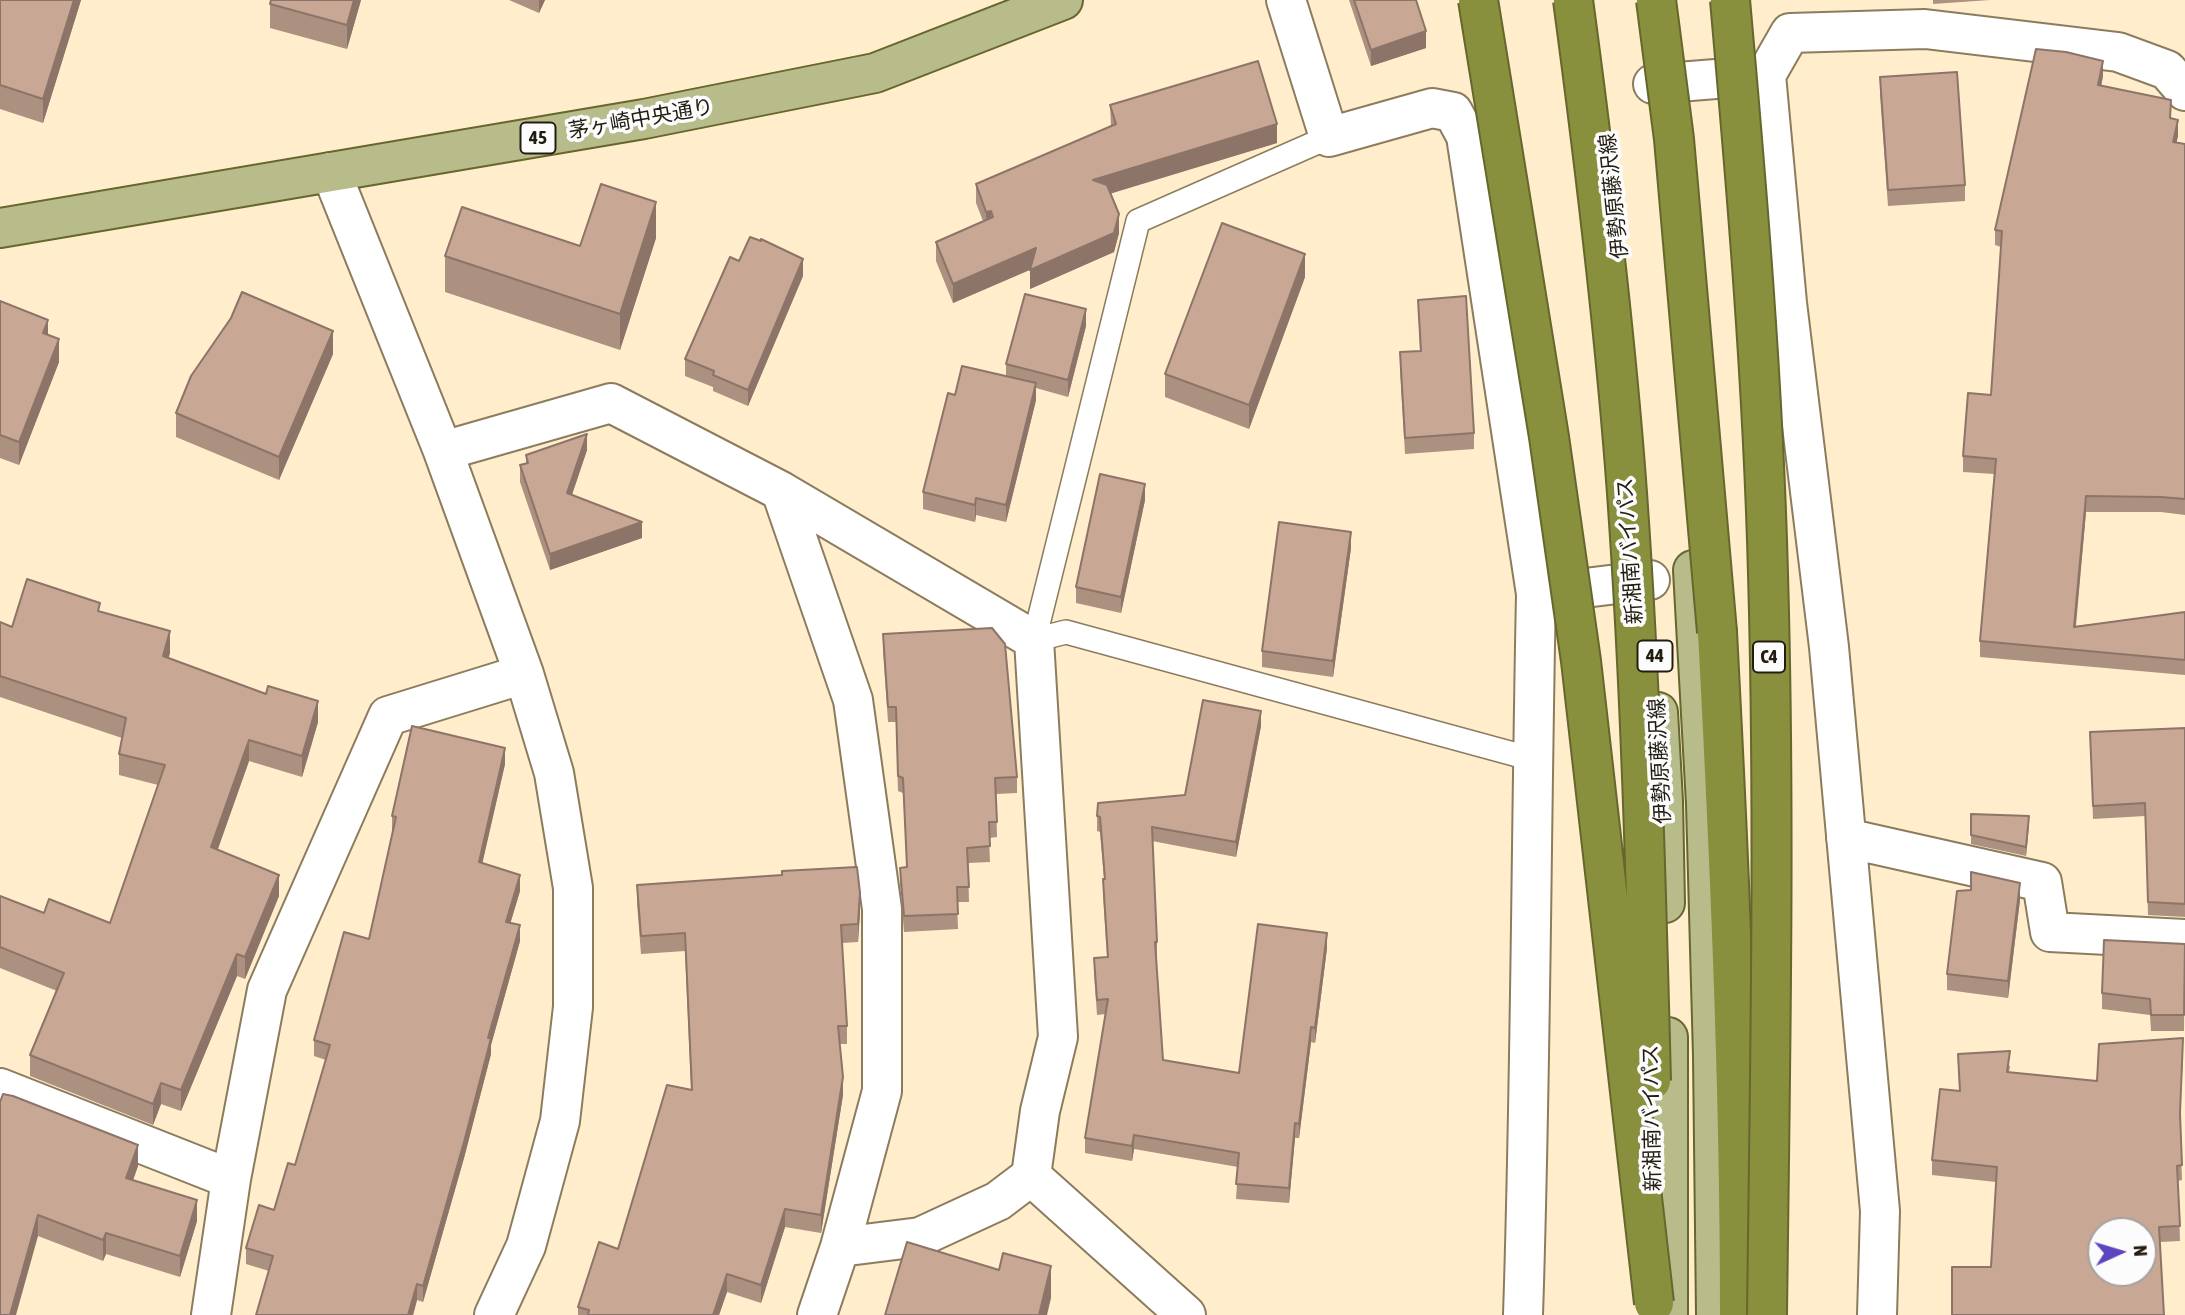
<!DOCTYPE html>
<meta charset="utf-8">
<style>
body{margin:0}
#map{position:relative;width:2185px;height:1315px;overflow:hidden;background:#ffedcc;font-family:"Asap Condensed",sans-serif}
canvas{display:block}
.north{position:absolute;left:2087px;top:1217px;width:70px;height:70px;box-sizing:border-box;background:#fcfcfc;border:2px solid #a5a29e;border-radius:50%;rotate:86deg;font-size:19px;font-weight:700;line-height:28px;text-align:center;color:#231c10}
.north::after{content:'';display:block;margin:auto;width:24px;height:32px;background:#5e45bd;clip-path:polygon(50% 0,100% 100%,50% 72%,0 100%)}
</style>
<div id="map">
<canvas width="2185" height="1315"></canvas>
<div class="north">N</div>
</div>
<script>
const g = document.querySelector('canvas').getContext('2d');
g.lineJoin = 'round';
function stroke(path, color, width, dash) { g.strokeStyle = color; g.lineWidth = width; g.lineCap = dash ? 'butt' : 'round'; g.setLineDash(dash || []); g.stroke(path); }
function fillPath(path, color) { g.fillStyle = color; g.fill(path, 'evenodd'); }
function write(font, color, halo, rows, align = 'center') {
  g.font = font + ' "Asap Condensed","Noto Sans JP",sans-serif'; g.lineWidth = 7; g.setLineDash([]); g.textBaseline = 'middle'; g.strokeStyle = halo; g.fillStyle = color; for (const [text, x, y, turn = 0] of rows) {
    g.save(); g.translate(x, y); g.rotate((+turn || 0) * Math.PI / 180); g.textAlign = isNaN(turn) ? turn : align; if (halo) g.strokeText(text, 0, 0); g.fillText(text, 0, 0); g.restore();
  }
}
const lane = new Path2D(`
 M1329,137L1138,221L1034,640L1066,632L1532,759`);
const street = new Path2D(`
 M1286,0L1329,137L1432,108L1453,112L1466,136L1536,594
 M1766,75L1787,303L1829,647L1880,1211L1877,1315
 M1653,84L1766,75L1790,33L1925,29L2118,52L2167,70L2185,91
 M331,172L443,451L524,674L554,773L573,888V1007L560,1121L526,1246L494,1315
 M443,451L611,403L781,491L1034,640L1058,1037L1040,1111L1031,1176L1186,1315
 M781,491L853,700L882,909V1091L840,1247L817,1315
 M1846,838L2042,882L2050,932L2185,939
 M0,1088L231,1179
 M840,1247L920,1237L998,1201L1031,1176
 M211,1315L231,1179L267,990L388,716L524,674
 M1523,1315C1531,1075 1531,834 1536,594L1650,580`);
const primary = new Path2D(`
 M0,228L644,119L875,73L1063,0
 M1693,570L1706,804L1713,1056L1716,1315
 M1658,712L1663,801L1665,903
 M1668,1037V1315`);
const highway = new Path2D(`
 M1717,632C1729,860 1739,1088 1739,1315`);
stroke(lane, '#8c7c5e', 26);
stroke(street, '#8c7c5e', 42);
stroke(primary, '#65672d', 42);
stroke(highway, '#65672d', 42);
stroke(lane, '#fff', 23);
stroke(street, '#fff', 38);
stroke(primary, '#b8bc8b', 38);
stroke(highway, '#888f3d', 38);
const highwayBridge = new Path2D(`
 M1478,0L1549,437L1581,661L1654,1303
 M1573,0C1595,164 1615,328 1627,493C1641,689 1646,884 1651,1081
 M1656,0L1674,139L1717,632
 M1730,0C1747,191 1763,382 1768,574C1775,821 1770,1068 1767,1315`);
stroke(highwayBridge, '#65672d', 42, []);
stroke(highwayBridge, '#888f3d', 38);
fillPath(new Path2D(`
 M0,0H81L43,123L0,109Z
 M271,0H361L347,49L270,28V4Z
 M509,0H545L539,13Z
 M1349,0H1416L1426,48L1371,66Z
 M1933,0H1990L1933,4Z
 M2103,76L2101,86L2171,119L2178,136L2176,143L2185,144V515L2161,512H2086L2076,626L2185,612V675L1980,657V641L1994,474L1963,472V456L1991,395L2001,247L1995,245V230Z
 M1880,77L1965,185V201L1888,206L1880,94Z
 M1110,105L1277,143L1111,193L1119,233L1114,252L1030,289V270L953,303L936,261V242L983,221L976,203V184L1111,126Z
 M656,238L620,350L445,292V256L580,246Z
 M739,261L803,276L748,406L713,391V387L685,376V359Z
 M1305,277L1249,429L1165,397V374Z
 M1418,300L1474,433V449L1405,454L1400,369V352L1420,351Z
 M0,301L48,335L59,362L19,465L0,458Z
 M1086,326L1068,397L1036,388V400L1006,522L976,515L975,522L923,509V492L955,395L1006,376V364Z
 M333,354L279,480L176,437V413Z
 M587,450L572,495L642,538L550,570L520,482V465L526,463V455Z
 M1145,500L1121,613L1076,603V587Z
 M1351,548L1333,677L1262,667V651Z
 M100,611L170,653L168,658L318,722L302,777L249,761L218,849L279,896L245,979L237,976L181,1111L161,1104L153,1125L30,1076V1055L57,991L0,968V896L44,913L110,923L158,785L119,775V754L122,738L0,697V622L12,627Z
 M883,634L1017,777V793L996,794L997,837L989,838L990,862L968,863L969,902H957L958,929L904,932L900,883V868L907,867L903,793L898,791L896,722H888L883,650Z
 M1261,726L1236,857L1152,841L1157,942V957H1156L1163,1060L1239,1073L1327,948L1315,1043L1311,1042L1299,1138H1295L1289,1203L1236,1199L1238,1167L1134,1149L1132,1161L1085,1153V1138L1106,1014L1097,1015L1094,972V958L1107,957L1103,894L1104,879L1100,832L1097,831V816L1185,795Z
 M2185,728V917L2148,915L2145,816L2093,819L2090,732Z
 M505,764L482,863L520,891L510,923L520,941L491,1045V1054L464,1158L423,1302L417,1300L413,1315H256L269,1271L246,1264V1248L274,1210L295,1165L326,1060L314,1056V1040L369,939L393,832H392V816Z
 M1971,814L2029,824L2026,856L1971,844Z
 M637,885L860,911L858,942L842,943L847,1026V1044H840L843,1095L821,1233L785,1227L761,1303L727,1292L719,1315H578V1307L618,1249L691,1089L685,951L641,954L637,903Z
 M2020,900L2008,998L1947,990V974Z
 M2185,944L2184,1031H2151L2150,1015L2102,1009V993Z
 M2183,1053L2180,1122L2182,1180L2178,1181L2180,1241L2160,1242L1991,1267L1996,1182L1932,1175V1160L1959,1091L1958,1054L2010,1066L2009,1073L2097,1081Z
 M0,1102L138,1166L133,1180L197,1221L180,1277L106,1254L103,1261L38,1236Z`), '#ac9080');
fillPath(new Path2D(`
 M74,0H81L43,123V99Z
 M354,0H361L347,49V25Z
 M539,0H545L539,13Z
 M1426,31V48L1371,66V50Z
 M2103,61V76L2098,101V85Z
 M2178,120V136L2173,158V142Z
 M1277,124V143L1093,199V180Z
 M656,202V238L620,350V314Z
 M991,211V230L986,231V212Z
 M1119,214V233L1114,252L1030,289V270Z
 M1036,248V267L953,303V284Z
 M1305,254V277L1249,429V405Z
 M803,259V276L748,406V390Z
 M1086,309V326L1068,397V380Z
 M48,320V343L43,333Z
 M333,331V354L279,480V457Z
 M59,339V362L19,465V442Z
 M1036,383V400L1006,522V505Z
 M587,434V450L567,509V493Z
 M1145,484V500L1121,613V597Z
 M2086,496V512L2074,642V627Z
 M976,498V515L975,522V505Z
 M642,522V538L550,570V554Z
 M1351,532V548L1333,677V661Z
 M170,631V653L163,677V656Z
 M318,701V722L302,777V756Z
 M1261,711V726L1236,857V842Z
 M249,740V761L211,868V847Z
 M505,748V764L479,878V862Z
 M2029,816V824L2026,856V847Z
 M279,875V896L245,979V957Z
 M520,875V891L506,938V922Z
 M2020,883V900L2008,998V981Z
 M860,893V911L858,942V924Z
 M520,925V941L491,1045V1054L464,1158L423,1302V1286L488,1038Z
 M1327,933V948L1315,1043V1028Z
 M237,954V976L181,1111V1090Z
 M1311,1027V1042L1299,1138V1124Z
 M843,1077V1095L821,1233V1215Z
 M161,1083V1104L153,1125V1104Z
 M1295,1123V1138L1289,1203V1188Z
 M1134,1135V1149L1132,1161V1146Z
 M138,1145V1166L126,1200V1178Z
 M197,1200V1221L180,1277V1256Z
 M785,1209V1227L761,1303V1285Z
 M38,1215V1236L16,1315H10Z
 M106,1233V1254L103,1261V1240Z
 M1051,1266V1298L1047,1315H1039Z
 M727,1274V1292L719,1315H713Z
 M417,1284V1300L413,1315H408Z`), '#8c7568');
const building = new Path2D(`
 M0,0H74L43,99L0,85Z
 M271,0H354L347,25L270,4Z
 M1354,0H1416L1426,31L1371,50Z
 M2036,49L2066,52L2103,61L2098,85L2171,100L2170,118L2178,120L2173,142L2185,144V499L2161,497L2086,496L2074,627L2185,612V660L1980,641L1996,459L1963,456L1968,393L1991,395L2002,231L1995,230Z
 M1258,61L1277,124L1093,180L1107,185L1119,214L1114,233L1030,270L1036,248L953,284L936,242L993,217L991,211L986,212L976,184L1116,124L1110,105Z
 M1957,72L1965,185L1888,190L1880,77Z
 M601,184L656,202L620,314L445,256L462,207L580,246Z
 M1222,223L1305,254L1249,405L1165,374Z
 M750,237L761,241V239L803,259L748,390L713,375L714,371L685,359L730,257L739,261Z
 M242,292L333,331L279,457L176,413L191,376L231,318Z
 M1025,294L1086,309L1068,380L1006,364Z
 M1466,296L1474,433L1405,438L1400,352L1421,351L1418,300Z
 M0,301L48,320L43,333L59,339L19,442L0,435Z
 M962,366L1036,383L1006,505L976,498L975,505L923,492L948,393L955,395Z
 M587,434L567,493L642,522L550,554L520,465L528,463L526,455Z
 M1100,474L1145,484L1121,597L1076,587Z
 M1279,522L1351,532L1333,661L1262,651Z
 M27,579L100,603L98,611L170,631L163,656L266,694L268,686L318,701L302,756L249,740L211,847L279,875L245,957L237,954L181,1090L161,1083L153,1104L30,1055L64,973L0,947V896L44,913L49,899L110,923L165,765L119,754L126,718L0,676V622L12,627Z
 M992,628L1005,644L1017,777L995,778L997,822H989L990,846L967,848L969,887H957L958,914L904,916L900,868L907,867L903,778L898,776L896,707H888L883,634Z
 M1203,700L1261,711L1236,842L1152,827L1157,942H1155L1163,1060L1239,1073L1258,924L1327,933L1315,1028L1311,1027L1299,1124L1295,1123L1289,1188L1236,1184L1239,1153L1134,1135L1132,1146L1085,1138L1108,999L1097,1000L1094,958L1108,957L1103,879H1105L1100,817L1097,816L1098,803L1185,795Z
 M412,726L505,748L479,862L520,875L506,922L520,925L488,1038H491L464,1142L423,1286L417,1284L408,1315H256L273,1256L246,1248L259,1205L274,1210L288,1163L295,1165L330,1045L314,1040L344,932L369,939L396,817L392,816Z
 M2185,728V904L2148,902L2145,803L2093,806L2090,732Z
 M1971,814L2029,816L2026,847L1971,835Z
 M857,867L860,893L858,924L841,925L847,1026H838L843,1077L821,1215L785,1209L761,1285L727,1274L713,1315H588L589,1310L578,1307L599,1242L618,1249L667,1085L692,1090L685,933L641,936L637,885L782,875V871Z
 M1971,872L2020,883L2008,981L1947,974L1957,891L1971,890Z
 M2104,940L2185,944L2184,1015H2151L2150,999L2102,993Z
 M2183,1038L2180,1113L2182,1165L2177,1166L2180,1226L2159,1227L2164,1315H1952V1267H1991L1997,1167L1932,1160L1940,1089L1960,1091L1958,1054L2010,1051L2007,1072L2097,1081L2099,1044ZM2101,1231H2143V1273H2101Z
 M3,1094L13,1096L138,1145L126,1178L197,1200L180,1256L106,1233L103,1240L38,1215L10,1315H0V1102Z
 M907,1242L999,1270L1003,1253L1051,1266L1039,1315H885Z`);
fillPath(building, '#c8a795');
stroke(building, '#8c7568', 2);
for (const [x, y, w] of [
 [538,138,35],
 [1655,656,35],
 [1769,657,32]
]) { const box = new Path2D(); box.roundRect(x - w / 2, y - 15.5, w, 31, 5); g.fillStyle = '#fcfcfc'; g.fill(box); stroke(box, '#231c10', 2); }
write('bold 19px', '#231c10', null, [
 ["45",538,138],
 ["44",1655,656],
 ["C4",1769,657]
]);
write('21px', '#231c10', '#fcfcfc', [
 ["茅ヶ崎中央通り",641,119,-10],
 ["伊勢原藤沢線",1614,196,-96],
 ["新湘南バイパス",1630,551,-94],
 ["伊勢原藤沢線",1660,761,-93],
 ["新湘南バイパス",1652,1118,-91]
]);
</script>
